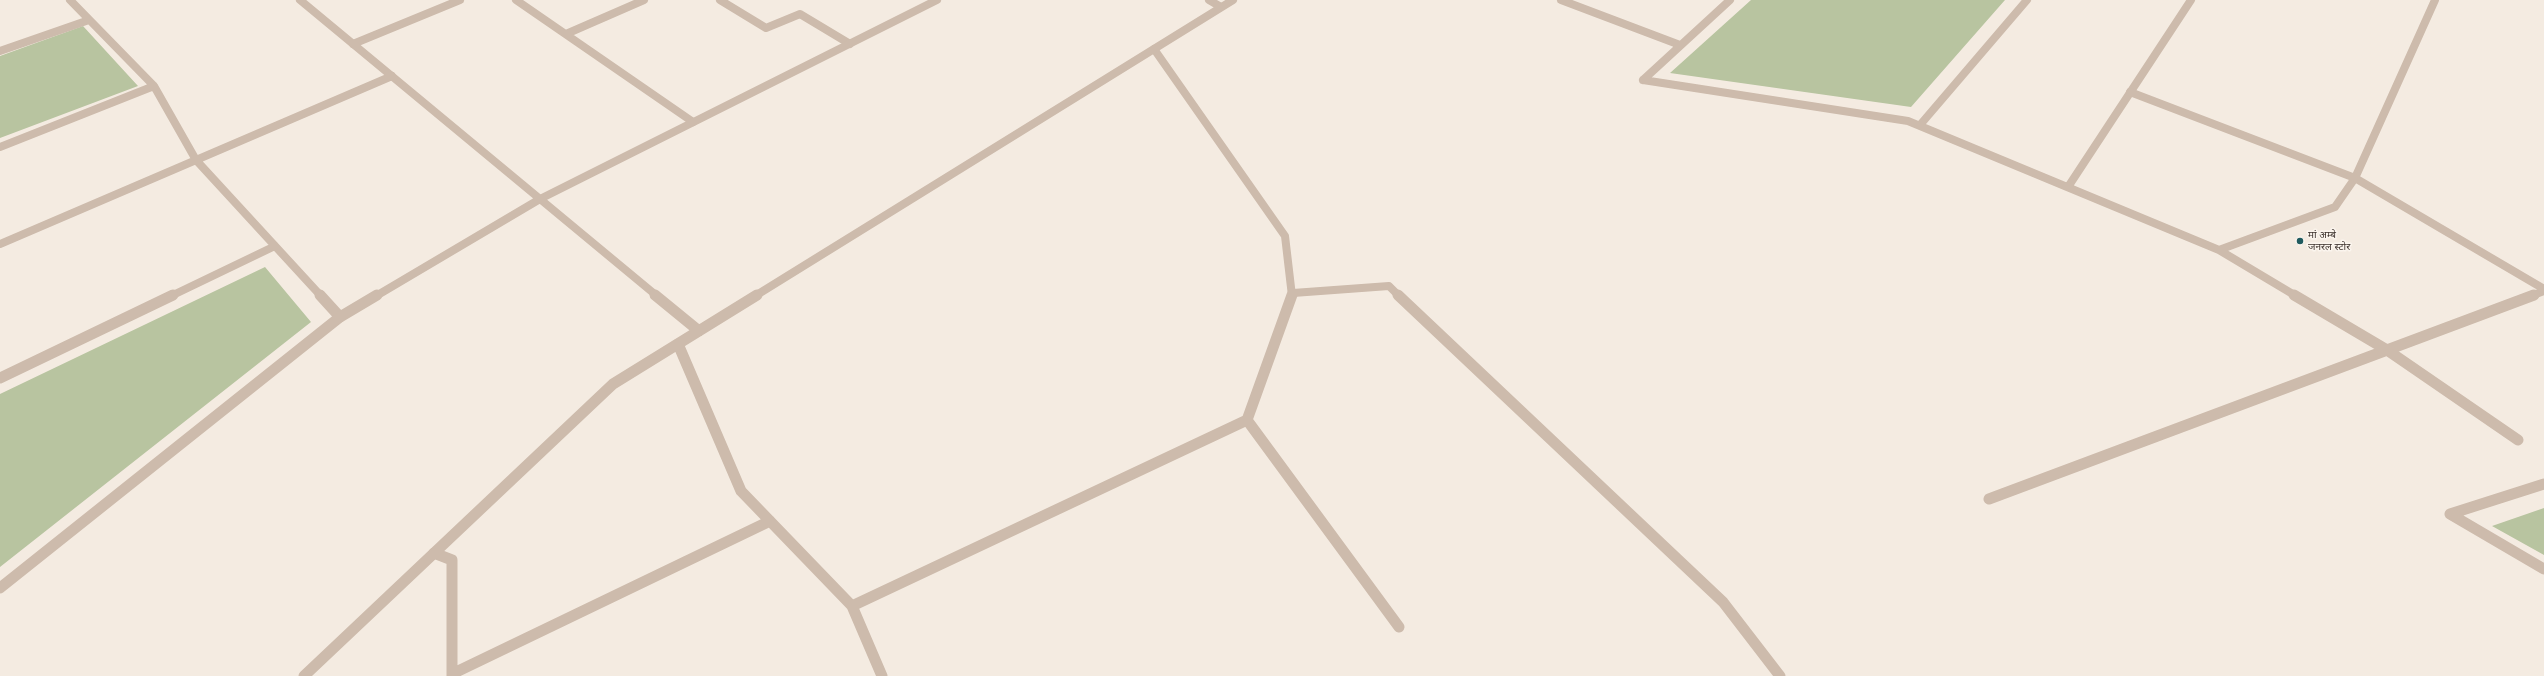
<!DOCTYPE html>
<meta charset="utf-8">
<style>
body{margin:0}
canvas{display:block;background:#f4ebe1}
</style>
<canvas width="2544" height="676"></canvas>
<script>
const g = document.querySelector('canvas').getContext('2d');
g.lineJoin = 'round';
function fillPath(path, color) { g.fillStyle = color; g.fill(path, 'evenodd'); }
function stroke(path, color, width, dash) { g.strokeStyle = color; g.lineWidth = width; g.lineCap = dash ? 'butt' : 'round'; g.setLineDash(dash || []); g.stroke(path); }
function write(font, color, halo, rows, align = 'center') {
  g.font = font + ' Helvetica,"Noto Sans Devanagari",sans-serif'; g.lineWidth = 3; g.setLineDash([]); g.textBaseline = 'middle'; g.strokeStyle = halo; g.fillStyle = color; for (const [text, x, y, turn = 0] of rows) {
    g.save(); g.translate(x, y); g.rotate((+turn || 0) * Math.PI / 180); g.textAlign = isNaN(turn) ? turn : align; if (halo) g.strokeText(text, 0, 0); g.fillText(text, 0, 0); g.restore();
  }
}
fillPath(new Path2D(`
 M1751,0H2005L1911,107L1670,73Z
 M83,26L138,86L0,138V56Z
 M265,267L311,322L0,567V394Z
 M2544,508V555L2492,526Z`), '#b8c4a0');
stroke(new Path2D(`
 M70,0L154,86L196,160L321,296
 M516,0L693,122
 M720,0L766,28L800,14L850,44
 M1561,0L1680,45
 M566,34L644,0
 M353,44L460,0
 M1154,49L1285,236L1292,296
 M0,51L89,20
 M1643,80L1908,121L2219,250L2335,207L2355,178
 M1643,80L1730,0
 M1920,125L2027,0
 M0,147L154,86
 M2068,187L2191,0
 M0,244L392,76
 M2219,250L2296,296
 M1293,293L1389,286L1399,296
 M171,296L275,246
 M2531,296L2544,291`), '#cdbbac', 8);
stroke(new Path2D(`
 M320,295L340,317
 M1398,295L1723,602L1780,676
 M2294,295L2387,350L2518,440
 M678,344L741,491L852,606L882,676
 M0,378L173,295
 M1247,420L1399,627
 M2544,484L2450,514L2544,569
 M1989,499L2534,295
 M434,553L452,560V676
 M852,606L1247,420L1292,295
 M452,674L770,521`), '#cdbbac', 11);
stroke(new Path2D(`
 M300,0L657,296
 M1209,0L1221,7
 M2130,92L2355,178L2544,289
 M2355,178L2435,0
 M376,296L540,199L937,0
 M755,296L1233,0`), '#cdbbac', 8);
stroke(new Path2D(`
 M655,295L699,331
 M0,588L340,317L377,295
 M304,676L613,384L757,295`), '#cdbbac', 11);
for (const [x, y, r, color] of [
 [2300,241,4,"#1f5a5e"]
]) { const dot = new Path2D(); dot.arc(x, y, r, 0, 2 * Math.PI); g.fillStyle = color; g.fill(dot); stroke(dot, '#fbf5ee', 1.5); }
write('10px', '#3b302b', '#fbf5ee', [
 ["मां अम्बे",2308,235],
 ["जनरल स्टोर",2308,247]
], 'left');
</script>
